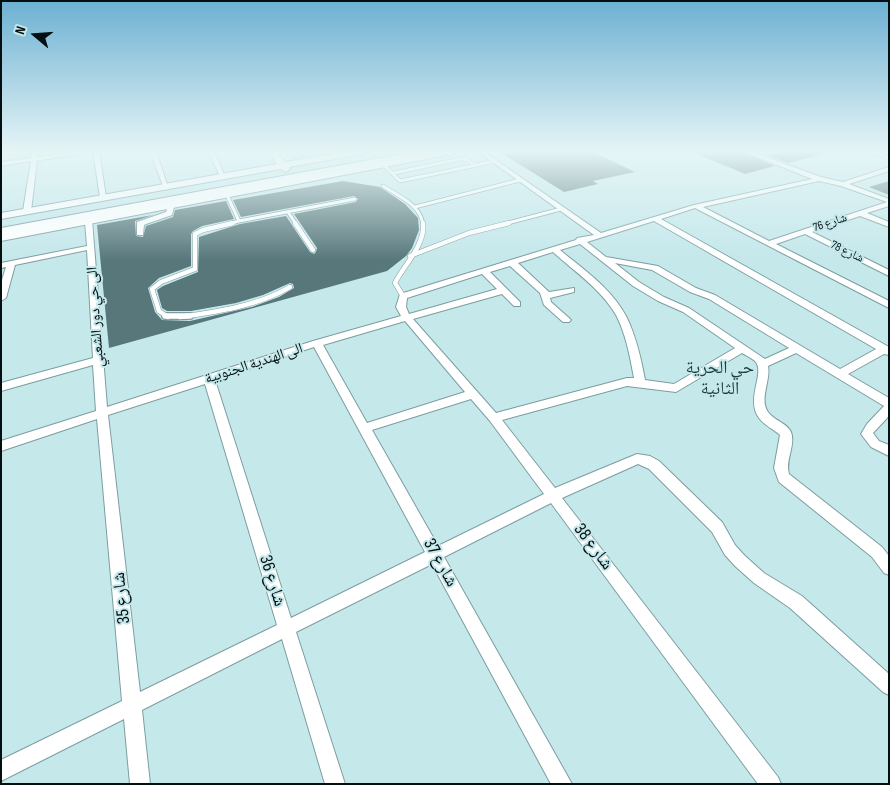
<!DOCTYPE html>
<meta charset="utf-8">
<style>
body{margin:0}
#map{position:relative;width:890px;height:785px;overflow:hidden;background:#c5e8eb;font-family:"Sofia Sans Condensed",sans-serif}
canvas{display:block}
.frame{position:absolute;inset:0;border:2px solid #040f11;pointer-events:none}
.north{position:absolute;left:10px;top:10px;width:50px;height:50px;-webkit-text-stroke:4px #c5e8eb;paint-order:stroke;rotate:288deg;font-size:14px;font-weight:700;line-height:20px;text-align:center;color:#040f11}
.north::after{content:'';display:block;margin:auto;width:18px;height:22px;background:#040f11;clip-path:polygon(50% 0,100% 100%,50% 72%,0 100%)}
</style>
<div id="map">
<canvas width="890" height="785"></canvas>
<div class="frame"></div>
<div class="north">N</div>
</div>
<script>
const g = document.querySelector('canvas').getContext('2d');
g.lineJoin = 'round';
function fillPath(path, color) { g.fillStyle = color; g.fill(path, 'evenodd'); }
function stroke(path, color, width, dash) { g.strokeStyle = color; g.lineWidth = width; g.lineCap = dash ? 'butt' : 'round'; g.setLineDash(dash || []); g.stroke(path); }
function write(font, color, halo, rows, align = 'center') {
  g.font = font + ' "Sofia Sans Condensed","Noto Naskh Arabic",sans-serif'; g.lineWidth = 4; g.setLineDash([]); g.textBaseline = 'middle'; g.strokeStyle = halo; g.fillStyle = color; for (const [text, x, y, turn = 0] of rows) {
    g.save(); g.translate(x, y); g.rotate((+turn || 0) * Math.PI / 180); g.textAlign = isNaN(turn) ? turn : align; if (halo) g.strokeText(text, 0, 0); g.fillText(text, 0, 0); g.restore();
  }
}
fillPath(new Path2D(`
 M287,151H331L335,154L293,161Z`), '#b1dde2');
fillPath(new Path2D(`
 M498,151H591L635,172L593,181L598,184L564,192Z
 M690,151H740L775,166L745,174Z
 M782,151H823V154L788,163L766,155Z
 M343,181L380,187L405,204L418,218L419,230L412,248L406,256L387,271L109,348L97,225L153,215L135,221L136,236L143,237L146,226L173,217L175,210L226,201L234,219L202,226L193,231L191,234V266L159,278L148,288L155,312L162,320L190,321L252,307L279,297L294,288L293,284L290,283L263,295L236,303L191,311H167L162,308L157,290L163,286L198,272L199,237L240,224L286,216L310,252L314,254L316,252L317,248L294,214L356,202L358,199L354,196L241,217L233,200Z
 M889,181V195L869,187Z`), '#57777a');
const laneFar2 = new Path2D(`
 M870,151L889,157
 M383,164L400,181L472,166L473,164L466,159H460L394,173
 M472,166L495,161
 M383,186C398,196 420,204 423,224
 M227,195L239,221L355,199
 M415,207L520,180
 M288,212L296,224
 M228,224L239,221
 M504,224L561,209`);
const laneFar1 = new Path2D(`
 M295,223L313,250
 M410,256L469,233L509,223
 M403,296L395,283C404,265 426,244 423,223
 M168,317L159,311L152,289L161,282L195,269V234L203,230L233,223
 M180,317C216,312 258,306 290,287`);
const lane = new Path2D(`
 M165,316H190`);
const street = new Path2D(`
 M32,151H38L37,157L80,151H93L37,161L31,211L27,213L23,211L31,161L1,166V162L31,158Z
 M93,151H99L106,197L103,199L100,197Z
 M150,151H156L168,187L163,186Z
 M208,151H214L225,177L220,176Z
 M477,151H483L601,233L694,205L812,179L742,151H750L821,177L843,182L889,167V171L849,184L889,199V206L867,213L889,222V227L860,216L812,232L889,270V276L805,234L776,244L889,301V308L695,208L661,219L889,347V355L884,354L848,374L889,398V416L873,433L879,441L889,445V456L871,447L861,434L867,424L884,406L796,353L768,366C771,380 759,399 768,412C774,421 791,424 792,436C794,449 785,461 789,474L882,547L889,556V575L884,573L872,557L779,482L774,468L780,435C773,429 764,425 759,418C745,398 766,373 755,361C751,358 746,355 742,353L676,392L627,386L502,420L555,488L637,454L650,456L659,461L722,522L735,545L745,556L764,573L802,596L889,674V695L883,692L790,608L754,583L735,566L725,555L712,532L649,469L638,464L562,498L778,777L781,784H758L551,503L444,557L572,784H551L432,564L296,632L345,784H325L282,639L142,710L150,784H130L124,719L1,781V760L122,701L97,419L1,451V441L96,411L93,365L1,391V383L93,358L87,250L15,265L6,298L1,301V283L6,267L1,268V263L87,246L85,222L92,220L107,407L313,341L401,316L396,307L400,294L576,240L577,238L594,235ZM819,181L841,186L887,202L769,241L703,207ZM654,221L876,349L840,369L715,295L696,288L658,266L606,257L587,242ZM580,244L633,286L658,301L683,312L735,348L674,384L645,380C641,358 636,336 626,316C611,288 584,270 560,250ZM553,252C575,272 601,289 616,315C626,334 630,357 634,378H627L496,413L413,319L502,294L514,306H520V302L490,272L510,266L540,293L544,305L563,322H569L571,320L569,318L551,302L550,298L574,292V288L549,292L518,263ZM615,263L652,270L690,292L709,299L789,348L765,359L689,308L664,297L639,282ZM482,274L497,289L409,314L406,307L407,298ZM405,321L465,392L367,423L323,345ZM314,347L425,552L291,618L215,380ZM205,384L277,625L140,692L108,415ZM471,399L490,421L544,494L438,546L372,430Z
 M168,206L174,207L172,215L146,224L144,225L143,235H137V222L166,212Z`);
const secondary = new Path2D(`
 M268,151H276L285,162L351,151H368L364,154L289,167L290,169L286,172L281,169L1,219V213L277,164Z
 M441,151H457L453,154L1,241V235Z`);
const primary = new Path2D(`
 M418,151H437L432,154L1,236V228Z`);
stroke(laneFar2, '#7c9da0', 4.5);
stroke(laneFar1, '#7c9da0', 5.5);
stroke(lane, '#7c9da0', 8);
stroke(street, '#7c9da0', 2);
stroke(secondary, '#7c9da0', 2);
stroke(primary, '#7c9da0', 2);
stroke(laneFar2, '#fff', 3);
stroke(laneFar1, '#fff', 4.5);
stroke(lane, '#fff', 5.5);
fillPath(street, '#fff');
fillPath(secondary, '#fff');
fillPath(primary, '#fff');
const sky = g.createLinearGradient(0, 0, 0, 261);
sky.addColorStop(0, '#6cb0d2');
sky.addColorStop(0.58, '#e5f5f6');
sky.addColorStop(1, '#e5f5f600');
g.fillStyle = sky;
g.fillRect(0, 0, 890, 261);
write('12px', '#040f11', '#c5e8eb', [
 ["شارع 76",830,223,-18],
 ["شارع 78",847,252,26]
]);
write('15px', '#040f11', '#c5e8eb', [
 ["الى حي دور الشعبي",96,317,-94],
 ["الى الهندية الجنوبية",254,364,-18]
]);
write('18px', '#1d3b3e', '#c5e8eb', [
 ["حي الحرية",720,368],
 ["الثانية",720,389]
]);
write('18px', '#040f11', '#c5e8eb', [
 ["شارع 38",593,547,53],
 ["شارع 37",440,563,61],
 ["شارع 36",272,581,73],
 ["شارع 35",122,598,-96]
]);
</script>
